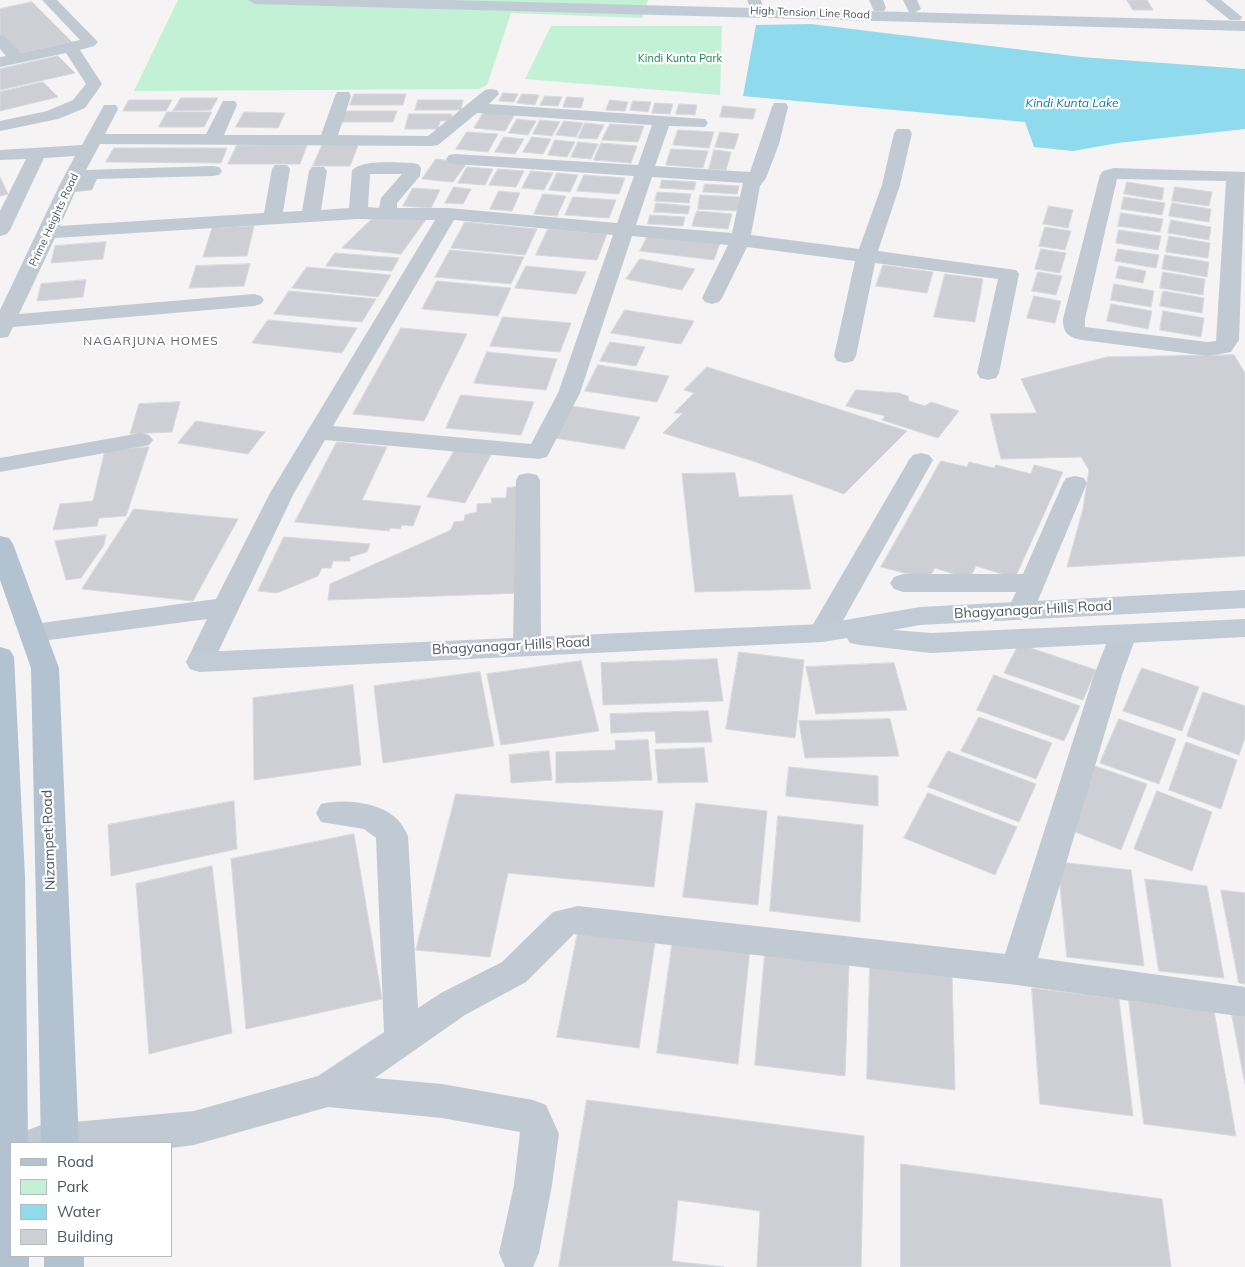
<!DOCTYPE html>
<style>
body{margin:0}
#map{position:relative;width:1245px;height:1267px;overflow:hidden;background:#f5f3f3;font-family:Mulish,sans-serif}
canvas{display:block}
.legend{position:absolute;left:10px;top:1142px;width:162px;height:115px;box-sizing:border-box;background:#fff;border:1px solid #b7bbc0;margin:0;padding:6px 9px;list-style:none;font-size:15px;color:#4a5661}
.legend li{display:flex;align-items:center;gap:10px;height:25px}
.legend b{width:25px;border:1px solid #b7bbc0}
</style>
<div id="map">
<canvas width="1245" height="1267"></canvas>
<ul class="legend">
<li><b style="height:6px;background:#b3c2d1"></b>Road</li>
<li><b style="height:14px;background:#c3f1d5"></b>Park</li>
<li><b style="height:14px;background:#90daee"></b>Water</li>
<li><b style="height:14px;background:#cdcfd5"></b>Building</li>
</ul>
</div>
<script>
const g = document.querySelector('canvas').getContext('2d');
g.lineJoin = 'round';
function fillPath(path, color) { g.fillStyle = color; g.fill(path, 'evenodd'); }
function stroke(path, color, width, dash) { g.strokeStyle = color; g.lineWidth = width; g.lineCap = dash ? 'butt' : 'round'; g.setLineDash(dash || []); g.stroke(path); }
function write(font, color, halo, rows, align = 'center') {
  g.font = font + ' Mulish,sans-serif'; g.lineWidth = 4.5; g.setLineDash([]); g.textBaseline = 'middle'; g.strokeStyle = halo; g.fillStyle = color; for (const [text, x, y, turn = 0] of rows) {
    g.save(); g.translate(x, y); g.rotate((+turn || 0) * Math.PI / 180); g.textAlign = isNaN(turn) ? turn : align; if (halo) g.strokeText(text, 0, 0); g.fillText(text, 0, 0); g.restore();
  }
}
fillPath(new Path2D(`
 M178,0H648L642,18L511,13L487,85L479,89L134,91Z
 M551,26H722L720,95L525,79Z`), '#c3f1d5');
fillPath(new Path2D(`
 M811,24L1081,57L1245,69V129L1118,143L1073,151L1034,147L1025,122L743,96L756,25Z`), '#90daee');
const building = new Path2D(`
 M1127,0H1147L1153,10H1133Z
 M32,2L72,42L17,54L0,35V9Z
 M58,56L75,73L0,90V69Z
 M43,82L58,97L0,111V92Z
 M503,93L518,94L514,102L499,101Z
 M354,94H406L403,105H350Z
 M522,94L539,95L535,105L517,103Z
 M545,96L562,97L558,106L540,105Z
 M567,97L584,98L581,108L563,107Z
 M181,98H218L211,110L173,111Z
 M129,100H172L166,111H123Z
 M418,100H463L461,110H415Z
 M610,100L628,102L625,111L606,110Z
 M633,101L651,102L648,112L630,110Z
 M655,103L673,104L670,114L652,113Z
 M679,104L697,105L695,115L676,114Z
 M723,106L756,109L753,119L720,117Z
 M345,111H397L393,122H341Z
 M167,112H212L204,127H159Z
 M244,112L285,113L278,128L236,127Z
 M484,112L515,114L505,131L474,128Z
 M409,114H452L450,121H440L438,129H405Z
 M517,119L536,121L528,135L509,133Z
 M540,120L560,122L552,136L533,134Z
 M564,121L583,123L576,137L556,135Z
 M585,123L604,125L597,139L578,138Z
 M610,124L644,126L638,142L602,140Z
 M678,130L714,132L709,148L673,145Z
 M467,132L498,134L488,152L456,149Z
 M720,132L739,134L734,149L715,147Z
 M504,137L524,139L515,154L495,152Z
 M532,137L551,139L543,154L523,152Z
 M555,140L575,142L567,157L548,155Z
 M578,142L598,144L591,159L571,157Z
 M323,143H359L350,166H313Z
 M601,143L637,146L631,163L594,160Z
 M237,145H307L300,164H228Z
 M114,148H227L221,163L106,162Z
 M671,149L708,151L703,168L666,165Z
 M714,150L731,152L726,170L709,169Z
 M436,159L467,163L453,182L422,179Z
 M467,167L493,169L485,185L458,183Z
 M498,169L524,171L516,187L489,185Z
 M531,171L553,173L544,190L522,188Z
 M557,173L578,175L570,192L549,190Z
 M584,175L625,178L619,194L577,191Z
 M0,177L8,194L0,196Z
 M662,180L696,182L694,190L660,188Z
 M1127,182L1164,188L1162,200L1124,194Z
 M705,184L739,186L737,194L703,192Z
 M454,187L471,189L463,204L445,203Z
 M1175,187L1212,192L1209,206L1172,201Z
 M413,188L440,190L431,208L403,206Z
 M499,191L520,193L512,211L490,209Z
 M657,192L691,194L689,203L655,201Z
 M543,194L566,196L557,216L534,214Z
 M700,195L740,197L738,211L698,209Z
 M573,197L616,200L609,218L565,215Z
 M1124,197L1165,203L1162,215L1121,209Z
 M656,203L690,206L688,214L654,212Z
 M1172,203L1211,209L1209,222L1169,216Z
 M1049,206L1073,210L1068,228L1043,224Z
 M697,211L732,214L728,229L692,226Z
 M1121,213L1163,219L1160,232L1118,226Z
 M376,215L427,218L401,254L342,248Z
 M650,215L685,217L683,226L648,224Z
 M1171,220L1211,227L1209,240L1168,233Z
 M465,222L537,229L525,255L451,248Z
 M254,226L247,256L203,257L212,228Z
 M1045,227L1071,231L1065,250L1039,246Z
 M548,229L607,234L597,260L536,255Z
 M1119,230L1161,236L1158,250L1116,243Z
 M648,235L720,243L714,260L640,251Z
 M1169,236L1210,243L1208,258L1166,252Z
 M106,242L103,259L51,263L55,246Z
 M1041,249L1066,253L1060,273L1035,269Z
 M1118,249L1159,255L1156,268L1115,261Z
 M450,250L524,257L511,284L435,277Z
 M335,253L399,258L392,271L326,266Z
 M1165,255L1209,262L1207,277L1162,269Z
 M640,259L695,269L682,290L626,279Z
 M250,264L244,286L189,288L196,266Z
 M883,265L933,272L927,293L876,286Z
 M526,266L586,272L576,294L515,288Z
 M1119,266L1146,271L1143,283L1116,278Z
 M307,267L391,275L378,297L292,288Z
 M1038,272L1062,276L1056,295L1032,291Z
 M1163,272L1205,279L1203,295L1160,288Z
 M945,274L983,279L975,322L934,317Z
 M86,280L83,297L37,301L41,284Z
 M437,281L511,288L498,316L422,309Z
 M1114,284L1154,291L1151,307L1111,300Z
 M289,291L376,299L362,322L274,314Z
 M1163,291L1204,298L1202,313L1160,306Z
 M1034,296L1061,301L1055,323L1027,318Z
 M1111,304L1152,311L1148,329L1107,321Z
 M625,310L694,321L681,344L611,333Z
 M1163,311L1204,318L1201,337L1160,330Z
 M503,317L571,323L560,352L490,346Z
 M268,320L357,328L342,353L252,343Z
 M401,328L467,334L424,421L353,414Z
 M610,342L645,347L636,366L600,361Z
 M487,352L557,359L546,390L474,383Z
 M1234,355L1245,373V556L1067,567L1083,509L1089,470L1081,457L1001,459L990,414L1037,413L1021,379L1107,357Z
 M598,365L669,376L657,402L585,391Z
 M707,367L907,431L844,494L750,460L663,433L683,413H674L694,393L684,390Z
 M856,390L899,393L908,396L909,401L925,406L931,402L959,411L938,438L882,420L885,416L846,406Z
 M461,395L534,402L521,435L446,428Z
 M180,402L172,432L130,434L139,404Z
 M572,406L640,417L624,449L555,438Z
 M196,421L265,432L248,454L178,443Z
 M337,442L387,447L362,500L421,506L413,526L402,525L400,529L390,528L389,531L295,522Z
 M149,447L126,516L99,518L97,526L53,530L60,504L93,501L105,450Z
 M456,448L492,453L465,503L427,497Z
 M941,461L967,467L969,462L994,468L996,465L1031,474L1034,465L1063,472L1015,578L976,566L969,579L935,568L928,579L881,567Z
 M735,473L739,497L792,495L811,589L695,592L682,474Z
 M521,486L522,593L328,600L330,584L451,530L454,522L464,521L465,515L477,512V504L492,503L491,498H506L507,488Z
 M134,509L238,519L193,601L82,589Z
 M106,535L104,545L81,578L66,580L55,541Z
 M284,537L370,544L367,552L350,557V561H333L331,568H322L318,576L277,593L258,591Z
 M1019,644L1096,670L1083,700L1004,673Z
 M739,652L804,660L795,738L726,729Z
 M717,659L723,701L603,705L601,663Z
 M581,661L599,731L501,745L487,674Z
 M894,663L907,710L816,714L806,667Z
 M1142,668L1199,687L1182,731L1123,711Z
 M480,672L494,746L383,763L374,686Z
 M994,675L1080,706L1064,741L977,710Z
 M353,685L361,765L254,780L253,698Z
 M1203,692L1245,706V737L1239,755L1187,736Z
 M708,711L712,742L656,743L655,731L611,733L610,714Z
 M979,717L1052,743L1036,779L961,751Z
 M890,719L899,756L805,758L799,721Z
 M1119,719L1176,739L1159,784L1100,763Z
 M648,740L652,780L556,783V752L616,750L615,741Z
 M1186,742L1237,760L1221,809L1169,790Z
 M704,748L708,782L658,783L655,750Z
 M549,751L552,780L511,783L509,755Z
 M948,751L1036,784L1019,822L928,787Z
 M1092,765L1147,784L1121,850L1065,828Z
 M789,767L878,776V806L786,796Z
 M1157,791L1212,812L1192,871L1134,849Z
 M928,793L1017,827L995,875L904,838Z
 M456,794L663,811L654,887L508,873L490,957L416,950Z
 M234,801L237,849L111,876L108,825Z
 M696,803L767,811L758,905L683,897Z
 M778,816L863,825L860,922L770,911Z
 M354,834L382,999L246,1029L231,859Z
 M1058,862L1131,870L1144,966L1067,957Z
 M212,866L232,1033L149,1054L136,884Z
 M1145,879L1207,886L1224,978L1159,971Z
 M1221,890L1245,893V984L1239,983Z
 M579,927L656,936L639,1048L557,1037Z
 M673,938L750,948L738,1064L657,1053Z
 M765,953L849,963L845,1076L755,1065Z
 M870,964L952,974L955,1090L867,1079Z
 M1032,988L1119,999L1133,1116L1040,1104Z
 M1129,1001L1214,1011L1236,1136L1144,1124Z
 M1232,1015L1245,1017V1084Z
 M587,1100L864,1136L861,1267H757L760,1211L678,1200L672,1261L724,1267H559Z
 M901,1164L1162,1199L1171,1267H901Z`);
fillPath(building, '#cdcfd5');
stroke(building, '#d7d9de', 1);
fillPath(new Path2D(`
 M42,0H57L95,39L98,42L94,46L80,50L102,84L85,108L58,119L0,131V121L47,111L73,100L86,84L66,53L0,67V57L6,56L0,49V35L5,37L21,53L80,40Z
 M747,0H761L764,11L762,14H752Z
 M869,0H883L886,8L884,11H874Z
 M903,0H917L921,9L914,13L909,12Z
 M1205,0H1221L1242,17L1240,20H1230Z
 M491,89L497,90L499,94L489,104L705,119L708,123L705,127L669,126L655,166L750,172L772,107L774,103H786L788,107L779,144L766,178L760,186L751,235L859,249L882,185L894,133L897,129H909L912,133L900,185L878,251L1016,270L1019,274L999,373L996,378L988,380L980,378L977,373L998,279L875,263L856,356L853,361L845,363L837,361L834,356L855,261L747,247L722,298L719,302L712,304L705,302L702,298L728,245L632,236L580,393L547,457L539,459L325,440L294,493L210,669L200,672L190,669L186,662L207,619L34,642L24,640L20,633L24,626L34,624L216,599L270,493L435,220L358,219L55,238L19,314L254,294L261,296L264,300L261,304L254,306L13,327L8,337L0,338V310L59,186L75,156L44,158L10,230L7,234L0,236V211L26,159L0,160V150L82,145L104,105H116L118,109L105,134H206L221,105L223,101H235L237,105L224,135H321L335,96L337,92H349L351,96L338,135L428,136L485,90ZM477,113L652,125L638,165L455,154L449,155L446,159L449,163L455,164L634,176L617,223L448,208H397V203L420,176L421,168L418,164L412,163C397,163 360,159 352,171L349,208L321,210L327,171L324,167H312L309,171L302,211L283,212L290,169L287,165H275L272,169L264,213L60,226L75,192L92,190L97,179L213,176L219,175L222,171L219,167L213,166L86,170L100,144L432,146L438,145ZM370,174H402L381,198L379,208L368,207ZM652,177L743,183L732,233L636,225ZM454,220L613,235L558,393L531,444L333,426Z
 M1114,168L1245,172L1239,340L1231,352L1208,356L1082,340C1068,337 1063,333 1063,319L1100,175L1103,171ZM1117,179L1226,181L1216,341L1208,342L1085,327V319Z
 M141,433L149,435L153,440L149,445L0,472V458Z
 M921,453L929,455L933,460L836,633L832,640L822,642L812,640L808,633L909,460L913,455Z
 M528,473L537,475L540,480L541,645L537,652L527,655L517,652L513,645L516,480L519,475Z
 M1075,476L1084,478L1087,483L1031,617L1021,620L1011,617L1007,611L1016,592H903L894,589L890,583L894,577L903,574H1023L1063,483L1066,478Z
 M1123,625L1133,627L1137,634L1122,675L1038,958L1245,987V1017L1017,985L574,934L526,982L465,1015L375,1078L442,1084L533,1100L546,1105L559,1134L552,1185L539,1253L533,1267H505L499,1253L514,1185L520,1132L442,1118L328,1107L194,1145L171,1148V1143H22L28,1130L41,1125L194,1111L318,1076L384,1032L376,838L364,829L321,822L316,813L321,804C342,798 381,802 397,819C402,824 405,830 408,836L418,1008L441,993L502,962L553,912L578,906L1005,954L1094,675L1113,627Z`), '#c1cad2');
fillPath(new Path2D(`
 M248,0H449L1245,21V31L255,4Z
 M1245,590V608L920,625L893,630L931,633L1245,619V637L931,653L860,645L850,643L847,638L822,642L200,672L190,669L186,662L190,655L200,652L822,624L920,607Z`), '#c1cbd6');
fillPath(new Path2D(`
 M0,536L9,538L13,544L59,668L79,1143H41L31,668L0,580Z
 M0,647L10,650L14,657L25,877L28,1143H11V1256H29V1267H0Z
 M44,1256H84V1267H44Z`), '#b3c2d1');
write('11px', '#4a5661', '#fff', [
 ["High Tension Line Road",810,13,2],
 ["Prime Heights Road",54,220,-65]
]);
write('11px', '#17864f', '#fff', [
 ["Kindi Kunta Park",680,59]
]);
write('italic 12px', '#0c7c9b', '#fff', [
 ["Kindi Kunta Lake",1072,103]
]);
g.letterSpacing = '1px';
write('12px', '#5f6368', '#fff', [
 ["NAGARJUNA HOMES",151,341]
]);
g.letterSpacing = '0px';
write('14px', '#4a5661', '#fff', [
 ["Bhagyanagar Hills Road",1033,610,-3],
 ["Bhagyanagar Hills Road",511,646,-3],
 ["Nizampet Road",49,840,-92]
]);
</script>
